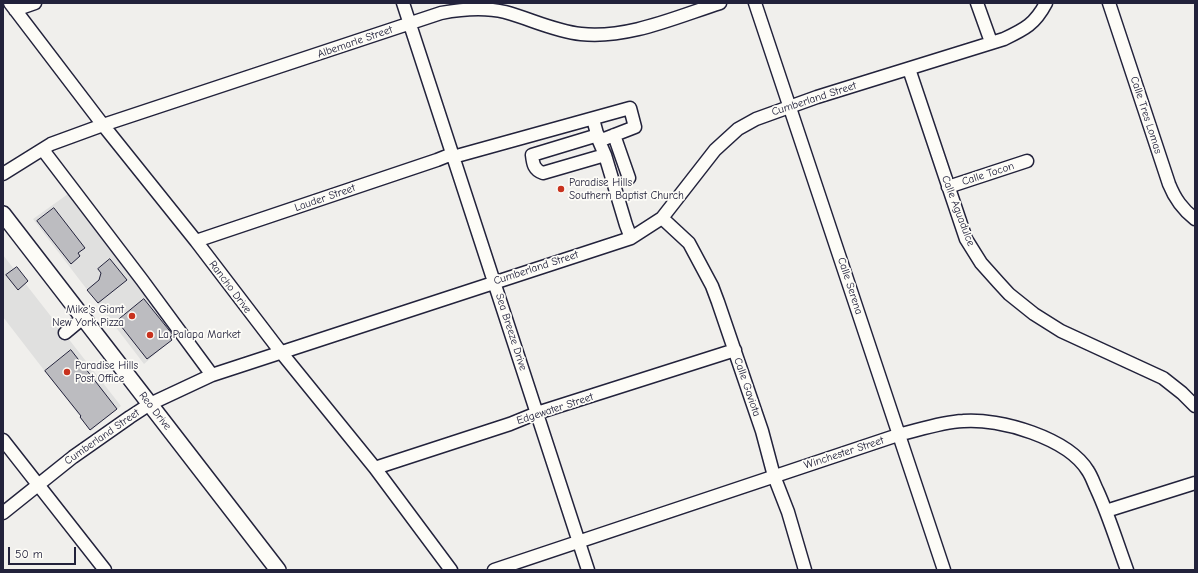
<!DOCTYPE html>
<style>
body{margin:0}
#map{position:relative;width:1198px;height:573px;overflow:hidden;background:#f0efec;font-family:"Comic Neue",sans-serif}
canvas{display:block}
.frame{position:absolute;inset:0;border:4px solid #22223b;pointer-events:none}
.scale{position:absolute;left:8px;top:547px;width:68px;height:18px;box-sizing:border-box;border:2px solid #22223b;border-top:0;padding-left:5px;font-size:12px;line-height:14px;white-space:nowrap;color:#22223b;-webkit-text-stroke:3px #fdfcf7;paint-order:stroke}
</style>
<div id="map">
<canvas width="1198" height="573"></canvas>
<div class="frame"></div>
<div class="scale">50 m</div>
</div>
<script>
const g = document.querySelector('canvas').getContext('2d');
g.lineJoin = 'round';
function fillPath(path, color) { g.fillStyle = color; g.fill(path, 'evenodd'); }
function stroke(path, color, width, dash) { g.strokeStyle = color; g.lineWidth = width; g.lineCap = dash ? 'butt' : 'round'; g.setLineDash(dash || []); g.stroke(path); }
function write(font, color, halo, rows, align = 'center') {
  g.font = font + ' "Comic Neue",sans-serif'; g.lineWidth = 3.5; g.setLineDash([]); g.textBaseline = 'middle'; g.strokeStyle = halo; g.fillStyle = color; for (const [text, x, y, turn = 0] of rows) {
    g.save(); g.translate(x, y); g.rotate((+turn || 0) * Math.PI / 180); g.textAlign = isNaN(turn) ? turn : align; if (halo) g.strokeText(text, 0, 0); g.fillText(text, 0, 0); g.restore();
  }
}
fillPath(new Path2D(`
 M68,194L178,334L144,364L33,219Z
 M3,255L121,406L91,431L3,317Z`), '#e0e0df');
const building = new Path2D(`
 M54,208L85,248L78,253L80,256L71,264L37,221Z
 M110,259L127,280L98,303L87,290L99,280L101,273L98,269Z
 M17,267L28,281L18,290L6,275Z
 M144,299L173,335L170,337L172,340L147,359L117,321Z
 M71,350L117,409L90,430L80,417L81,416L45,371Z`);
fillPath(building, '#bcbcc0');
stroke(building, '#22223b', 1);
const minor = new Path2D(`
 M10,3L103,125L196,241L280,351L375,468L451,570
 M403,3L588,570
 M755,3L944,570
 M977,3L991,42
 M1109,3L1169,184C1175,199 1182,209 1195,219
 M15,10L35,3
 M909,69L966,239L981,263L998,282L1009,294L1034,314L1061,331L1163,378L1182,393L1195,406
 M598,135L532,155C533,164 534,170 543,173L605,155L599,141
 M614,135L629,178
 M43,150L142,280L212,375
 M605,155L626,225L631,238
 M453,157L630,108L635,127L599,141L593,119
 M3,174L51,144L103,125L441,13C462,9 484,7 505,12C531,19 554,31 581,34C628,39 676,17 720,3
 M948,187L1027,161
 M662,218L689,243L712,286L718,302L762,431L774,476L788,512L805,570
 M196,241L437,160L452,154
 M65,333L83,318
 M3,440L105,570
 M375,468L510,424L537,413L735,350
 M1106,511L1195,483
 M3,513L73,457L130,417L150,404L212,375L631,238L662,218L715,150L738,129L756,119L817,97L1004,39C1025,29 1035,24 1046,3
 M494,570L898,435C919,430 941,422 963,421C1000,418 1068,438 1088,471C1092,477 1094,484 1097,490C1109,516 1117,543 1127,570`);
const major = new Path2D(`
 M3,214L278,570`);
stroke(minor, '#22223b', 15);
stroke(major, '#22223b', 18);
stroke(minor, '#fdfcf7', 12);
stroke(major, '#fdfcf7', 15);
for (const [x, y, r, color] of [
 [561,189,4,"#c8321e"],
 [132,316,4,"#c8321e"],
 [150,335,4,"#c8321e"],
 [67,372,4,"#c8321e"]
]) { const dot = new Path2D(); dot.arc(x, y, r, 0, 2 * Math.PI); g.fillStyle = color; g.fill(dot); stroke(dot, '#fdfcf7', 1.5); }
write('11px', '#22223b', '#fdfcf7', [
 ["Albemarle Street",355,42,-19],
 ["Cumberland Street",814,99,-18],
 ["Calle Tres Lomas",1146,115,72],
 ["Calle Tocon",988,174,-18],
 ["Lauder Street",325,198,-19],
 ["Calle Aguadulce",958,211,69],
 ["Cumberland Street",536,268,-18],
 ["Calle Serena",850,286,72],
 ["Rancho Drive",230,287,53],
 ["Sea Breeze Drive",511,332,72],
 ["Calle Gaviota",747,387,71],
 ["Edgewater Street",555,409,-18],
 ["Reo Drive",155,411,52],
 ["Cumberland Street",102,437,-35],
 ["Winchester Street",844,453,-18]
]);
write('11px', '#22223b', '#fdfcf7', [
 ["Paradise Hills",569,183],
 ["Southern Baptist Church",569,196],
 ["Mike's Giant",124,310,"right"],
 ["New York Pizza",124,323,"right"],
 ["La Palapa Market",158,335],
 ["Paradise Hills",75,366],
 ["Post Office",75,379]
], 'left');
</script>
